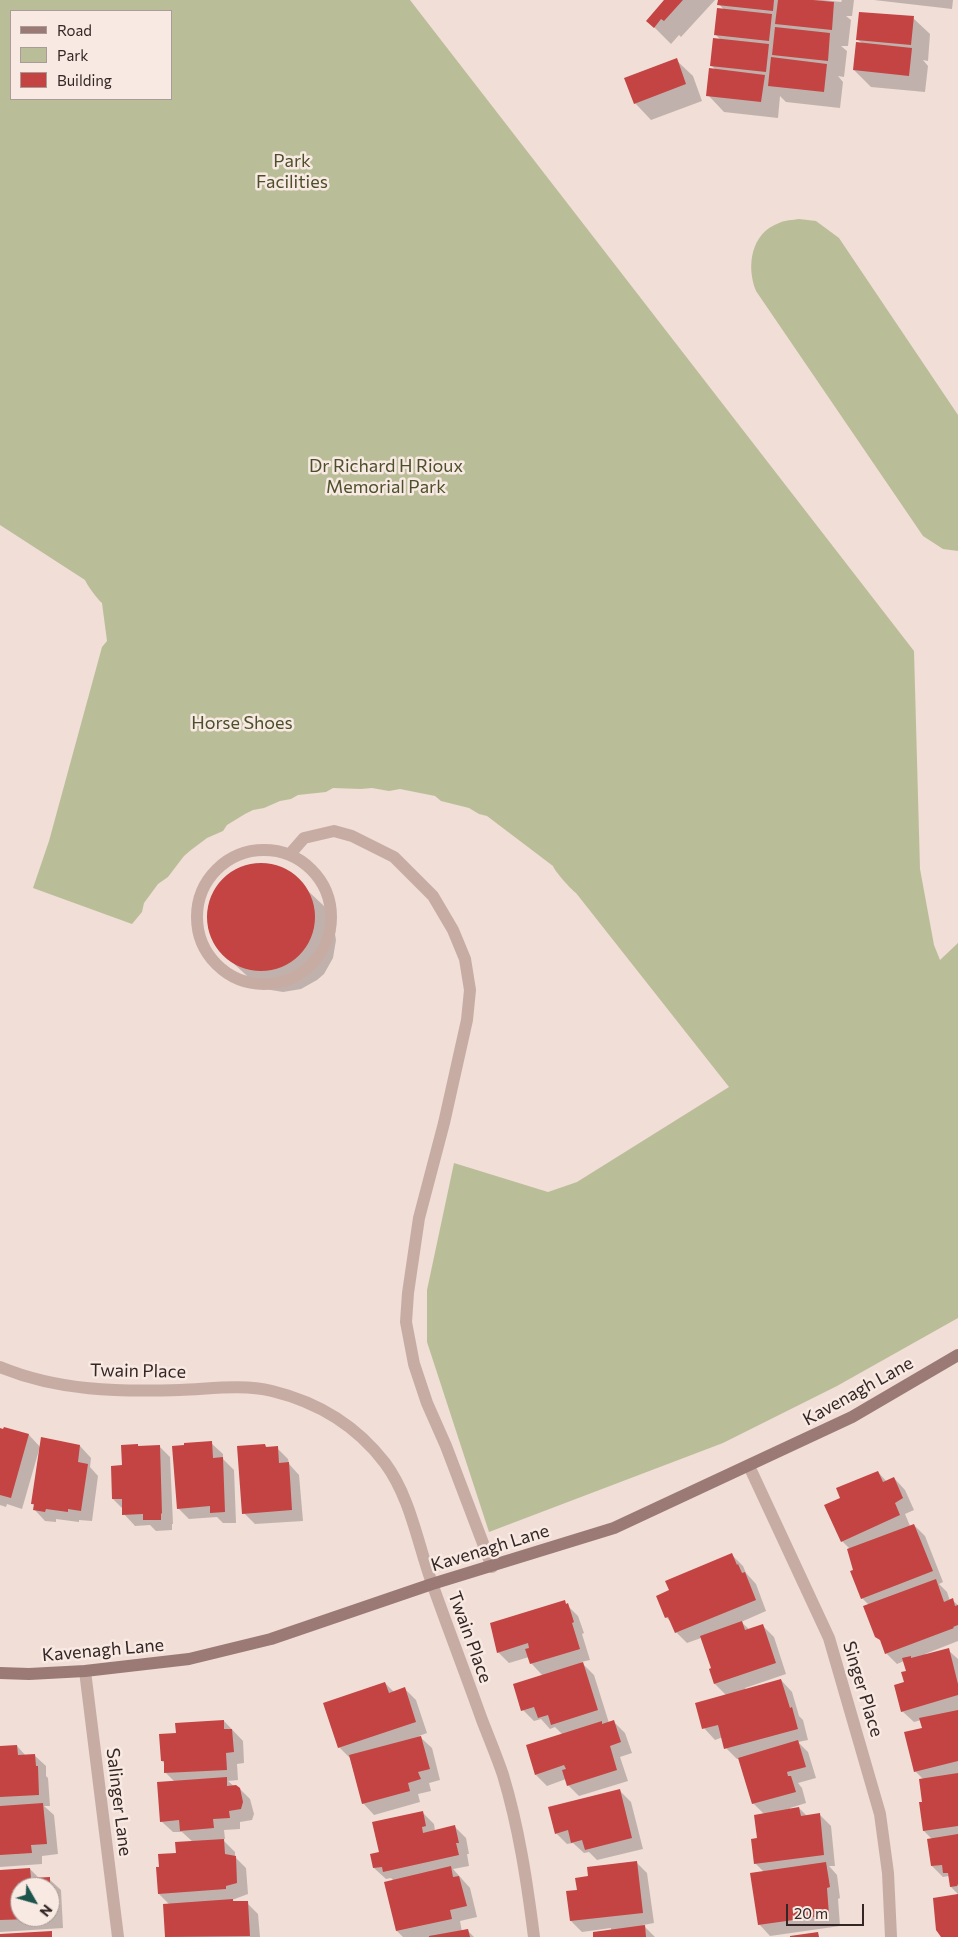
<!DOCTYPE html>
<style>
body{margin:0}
#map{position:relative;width:958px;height:1937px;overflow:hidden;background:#f0ded7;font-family:Commissioner,sans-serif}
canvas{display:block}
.legend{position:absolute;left:10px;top:10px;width:162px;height:90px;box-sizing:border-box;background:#f8e9e3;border:1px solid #a99b97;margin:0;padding:6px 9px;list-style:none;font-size:15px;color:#332625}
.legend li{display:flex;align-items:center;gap:10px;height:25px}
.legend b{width:25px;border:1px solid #a99b97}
.north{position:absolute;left:10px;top:1877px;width:50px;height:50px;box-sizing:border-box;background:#f8e9e3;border:1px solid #a99b97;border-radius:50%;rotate:128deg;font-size:14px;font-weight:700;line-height:20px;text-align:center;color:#332625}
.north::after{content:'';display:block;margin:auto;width:18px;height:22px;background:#1c534a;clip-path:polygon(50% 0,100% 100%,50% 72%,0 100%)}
.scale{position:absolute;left:786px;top:1904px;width:78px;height:22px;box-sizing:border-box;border:2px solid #332625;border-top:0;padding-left:6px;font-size:15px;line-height:18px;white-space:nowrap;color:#332625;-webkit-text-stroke:4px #f8e9e3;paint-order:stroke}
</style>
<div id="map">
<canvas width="958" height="1937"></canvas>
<ul class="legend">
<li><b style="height:6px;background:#9b7a75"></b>Road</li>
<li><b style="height:14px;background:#babe98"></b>Park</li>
<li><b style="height:14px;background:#c34442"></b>Building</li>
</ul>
<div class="north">N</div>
<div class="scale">20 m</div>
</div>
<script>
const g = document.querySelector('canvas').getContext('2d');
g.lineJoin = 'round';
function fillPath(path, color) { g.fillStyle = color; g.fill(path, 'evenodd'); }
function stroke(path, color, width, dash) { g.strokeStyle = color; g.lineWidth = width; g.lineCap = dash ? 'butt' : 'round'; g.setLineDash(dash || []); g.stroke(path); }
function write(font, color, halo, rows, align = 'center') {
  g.font = font + ' Commissioner,sans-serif'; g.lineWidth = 5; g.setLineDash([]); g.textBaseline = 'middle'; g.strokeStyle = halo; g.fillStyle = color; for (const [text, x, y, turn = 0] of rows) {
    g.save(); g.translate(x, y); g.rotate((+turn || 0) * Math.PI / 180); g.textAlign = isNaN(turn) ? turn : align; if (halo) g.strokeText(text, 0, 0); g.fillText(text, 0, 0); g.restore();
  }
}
fillPath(new Path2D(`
 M0,0H410L914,651L920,869L934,945L940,960L958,943V1318L837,1386L723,1443L489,1532L427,1342V1290L454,1163L548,1192L577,1182L729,1087L576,893C570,888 556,873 553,866L487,816L479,814L469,808L441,801L435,796L400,789L389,791L372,788L361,789L333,788L326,792L298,795L291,799L280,801L264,808L253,810L245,814L227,825L223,831L207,838L191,850L184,856L168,877L158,884L144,903L142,912L132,924L33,888L49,841L102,647L107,641L102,603C98,600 87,585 85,580L0,525ZM11,11H171V99H11Z
 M799,219L816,221L839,238L958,415V551L943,549L923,536L756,291C746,266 751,233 779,223C785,220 793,220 799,219Z`), '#babe98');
fillPath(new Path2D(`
 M667,0H715L681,37L679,35L671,44L648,21Z
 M719,0H823L841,2L842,0H854L852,16H846L851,20L848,46H841L847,51L844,77L838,76L843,82L840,108L786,102L780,96L778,118L724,112L708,95L716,70L711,65L721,40L715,34L724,10L719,4Z
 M874,0H953L952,9Z
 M913,18L930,34L928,61L923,60L928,66L925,92L871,87L854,70L863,44L857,39Z
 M676,60L693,76L702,101L651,120L635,103Z
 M261,864L280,867L288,872L324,906L333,922L336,940L333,958L324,974L317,980L301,989L283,992L265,989L257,985L220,951L211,935L208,917L212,899L216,890L227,877L243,868Z
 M0,1430L29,1435L41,1448L80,1446L91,1458L90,1467L98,1476L92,1521L79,1520V1522L56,1519V1522L45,1521L34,1509L35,1506L32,1504L40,1450H39L22,1509L7,1504L6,1507L0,1505Z
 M211,1443L223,1454V1459L234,1470L236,1523H223L217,1517L189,1519L178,1508Z
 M122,1446H159L170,1457L173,1524H172V1530L156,1531L150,1525L135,1526L124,1514L123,1509L113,1499L123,1467Z
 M265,1446L268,1448H277L288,1459L289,1464L299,1475L303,1521L255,1524L244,1513Z
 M878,1472L887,1482L894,1478L905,1490L914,1510L905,1514L910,1526L914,1525L925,1536L943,1582L939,1584L947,1592L950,1601L952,1600L958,1605V1641L925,1654V1656L948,1650L958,1659V1894L951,1887L950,1878L948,1876L943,1877L932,1866L933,1840L924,1831L923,1779L915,1771L923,1729L921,1720L914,1722L902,1711L907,1672L904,1661L897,1664L886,1653L869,1605L862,1598L850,1549L842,1541V1499Z
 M732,1555L743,1566L746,1573L756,1584L766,1611L741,1622L750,1630L763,1626L774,1637L786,1674L745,1688L746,1690L781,1680L792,1692L799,1716L803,1720L808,1740L798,1742L808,1752L816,1778L798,1783L802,1788L806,1803L790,1808V1809L799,1808L807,1816L819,1814L831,1826L835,1866H829L837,1875L840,1898L838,1899L840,1926L770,1936L759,1924L764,1872L755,1863L764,1814L753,1803L739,1758L737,1759L726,1748L723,1737L715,1740L704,1728L727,1696L715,1684L712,1669L701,1638L687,1643L676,1632L673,1624L666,1617L670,1591Z
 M564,1602L578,1616L584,1633L582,1634L590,1660L581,1662L594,1675L609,1723L614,1722L625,1733L632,1753L620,1757L628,1781L579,1796L568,1785L566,1779L547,1786L536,1775L563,1735L555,1727L550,1729L541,1719L534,1721L523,1710L543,1676L531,1663L529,1657L509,1663L498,1652Z
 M385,1683L394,1692L405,1689L416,1700L427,1733L419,1736L432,1748L440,1780L429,1783L431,1791L418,1794L420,1802L374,1815L363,1803L350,1758L339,1747Z
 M224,1721L243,1741L244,1763L237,1764L238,1780L228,1781L235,1787H238L250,1799L254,1814L252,1820L240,1822V1829L224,1830L225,1839H222L235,1852V1857L246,1868L248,1894L232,1900L234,1902L247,1903L258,1914L260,1937H166L165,1905H170L159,1894L160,1868L193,1842L182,1832H173L161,1821L175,1782L166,1773L165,1764L162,1761L177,1734Z
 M17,1746L26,1756L34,1755L46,1766V1776L48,1778L50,1806H44L54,1815L58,1854L42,1856V1864L0,1867V1747Z
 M620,1791L631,1802L643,1849L597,1860L589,1852L584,1853L573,1843L567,1844L556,1833Z
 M423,1813L434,1824L435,1831L455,1827L466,1838L469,1854H467L469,1866L453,1869L470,1888L477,1917L460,1921L462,1932L468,1931L474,1937H403L397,1931L394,1881L391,1878L386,1879L374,1868L380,1853Z
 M636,1862L647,1873L654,1923L643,1925L655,1937H595L611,1931V1928L582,1932L571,1921L578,1891L589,1878Z
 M30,1869L40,1879H49L61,1890L63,1928L0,1932V1871ZM20,1887H50V1917H20Z`), '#0003');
fillPath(new Path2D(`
 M664,0H683L664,21L661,19L654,28L646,21Z
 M718,0H774L773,11L717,5Z
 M778,0H813L834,2L832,30L775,24Z
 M717,8L772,14L769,41L714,35Z
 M859,12L914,16L911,45L856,40Z
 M775,27L830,33L828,61L772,55Z
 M713,38L769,44L766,72L710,66Z
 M856,42L912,48L909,76L853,70Z
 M771,57L827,64L824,92L768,86Z
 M677,58L686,84L634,104L624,78Z
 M709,68L765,75L761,102L706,96Z
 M207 917a54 54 0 1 1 108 0a54 54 0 1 1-108 0Z
 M4,1427L29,1434L11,1498L0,1495V1428L3,1429Z
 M41,1437L80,1445L78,1462L88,1464L81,1511L68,1509V1512L46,1509L45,1512L33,1510L34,1504H31Z
 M212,1441L213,1458L223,1457L225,1512L210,1513V1506L177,1509L172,1446L184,1445V1443Z
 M138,1444V1446L160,1445L162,1514L161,1513V1520H143V1514L122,1515V1499H112L111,1466L122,1465L121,1445Z
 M265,1444L266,1447L278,1446L279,1463L289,1462L292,1510L242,1514L237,1446Z
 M878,1471L883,1482L894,1477L903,1498L895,1503L900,1515L841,1542L824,1505L840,1498L836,1488Z
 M914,1524L933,1571L861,1599L850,1571L853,1570L847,1549Z
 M732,1553L737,1565L738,1564L742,1573L745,1572L756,1600L675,1633L668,1617L665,1618L656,1596L669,1590L665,1581Z
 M936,1579L944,1602L953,1598L955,1606L958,1605V1625L953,1627L954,1628L885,1654L880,1640L875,1637L863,1606Z
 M565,1600L566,1604L568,1603L574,1622L572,1623L580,1649L530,1664L525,1649L529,1648L528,1643L497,1653L490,1623Z
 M742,1621L745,1630L763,1624L776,1663L714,1684L709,1669L711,1668L700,1636Z
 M949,1648L958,1684V1695L901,1712L894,1685L904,1682L901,1672L906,1671L902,1658L911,1656V1658Z
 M583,1662L598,1710L551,1725L548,1715L538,1718L534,1707L521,1711L513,1684Z
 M781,1679L790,1708L792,1707L798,1729L724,1749L718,1725L702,1729L695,1703Z
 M385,1682L389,1693L405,1687L416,1722L338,1748L323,1703Z
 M958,1710V1761L914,1772L904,1732L922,1728L919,1718Z
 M224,1720V1729H232L234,1752L226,1753L227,1770L164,1773V1761H161L159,1734L176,1733L175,1723Z
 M614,1720L621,1742L610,1746L617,1770L567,1786L562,1770L566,1769L564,1765L535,1775L526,1745L602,1721V1724Z
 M421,1736L430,1769L418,1772L421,1779L408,1783L410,1791L362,1804L349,1755Z
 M798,1740L806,1767L787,1772L788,1776H791L796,1792L752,1804L738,1758Z
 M17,1745L18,1755L35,1754L36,1766H38L39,1795L0,1797V1746Z
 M958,1773V1826L923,1831L919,1802H922L919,1779Z
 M227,1777V1786L236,1785L240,1788L243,1802L241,1809L229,1811L230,1818L213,1819L214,1828L180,1831L179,1820L160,1822L157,1782Z
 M620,1789L632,1838L585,1850L582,1840L571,1843L568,1830L555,1834L548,1807Z
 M43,1803L47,1844L31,1845L32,1853L0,1855V1806Z
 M799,1807L801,1816L820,1813L824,1855L754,1864L751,1839L757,1838L754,1815Z
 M423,1811L426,1826L422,1827L423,1833L455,1825L459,1843H456L459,1855L383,1872L382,1867L373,1868L370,1854L379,1852L372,1822Z
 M958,1834V1884L957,1886L950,1887L948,1873H943L942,1865L931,1866L927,1839Z
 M224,1839L225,1854L236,1856L237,1883L226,1886V1889L158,1894L156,1867H159L158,1854L176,1853L175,1842Z
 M637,1861L643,1913L570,1921L566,1891L577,1890L575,1878L588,1876L587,1867Z
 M826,1862L830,1887L827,1888L829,1915L758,1925L750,1873Z
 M451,1866L453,1877L459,1876L467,1906L450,1910L452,1919L396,1931L384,1882Z
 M30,1868L31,1878L50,1877V1887H20V1917H31V1919L0,1920V1870Z
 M958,1894V1937H941L936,1930L933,1898Z
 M233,1899V1901H248L250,1936L165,1937L163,1904Z
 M645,1925L646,1937H593V1932Z
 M468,1929L470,1937H429V1936Z
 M52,1931V1937H0V1934Z
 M818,1932L819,1937H790V1936Z`), '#c34442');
stroke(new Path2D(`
 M197 917a67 67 0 1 1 134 0a67 67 0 1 1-134 0Z
 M290,854L304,838L334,831L352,836L394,857L433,896L453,930L465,959L470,990L467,1020L444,1123L419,1218L408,1293L406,1322L414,1364L427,1403L446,1446L492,1567`), '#c7aca4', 12);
stroke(new Path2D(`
 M0,1367C58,1391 119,1392 180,1390C210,1389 243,1384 272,1391C317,1402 356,1425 385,1463C411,1498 418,1546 433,1586C449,1631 466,1675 482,1720C489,1738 497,1757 503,1775C519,1828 527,1882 534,1937
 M749,1466L829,1638L880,1814L888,1873L891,1937
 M85,1671L118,1937`), '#c7aca4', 12);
stroke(new Path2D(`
 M0,1673L29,1674L85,1671L189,1659L271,1639L432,1584L614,1528L852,1417L958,1355`), '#9b7a75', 12);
write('18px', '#4b502a', '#f8e9e3', [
 ["Park",292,161],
 ["Facilities",292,182],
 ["Dr Richard H Rioux",386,466],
 ["Memorial Park",386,487],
 ["Horse Shoes",242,723]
]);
write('18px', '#332625', '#f8e9e3', [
 ["Twain Place",138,1371,1],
 ["Kavenagh Lane",858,1391,-29],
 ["Kavenagh Lane",490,1548,-17],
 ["Twain Place",470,1637,70],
 ["Kavenagh Lane",103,1650,-5],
 ["Singer Place",863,1689,73],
 ["Salinger Lane",119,1802,83]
]);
</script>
